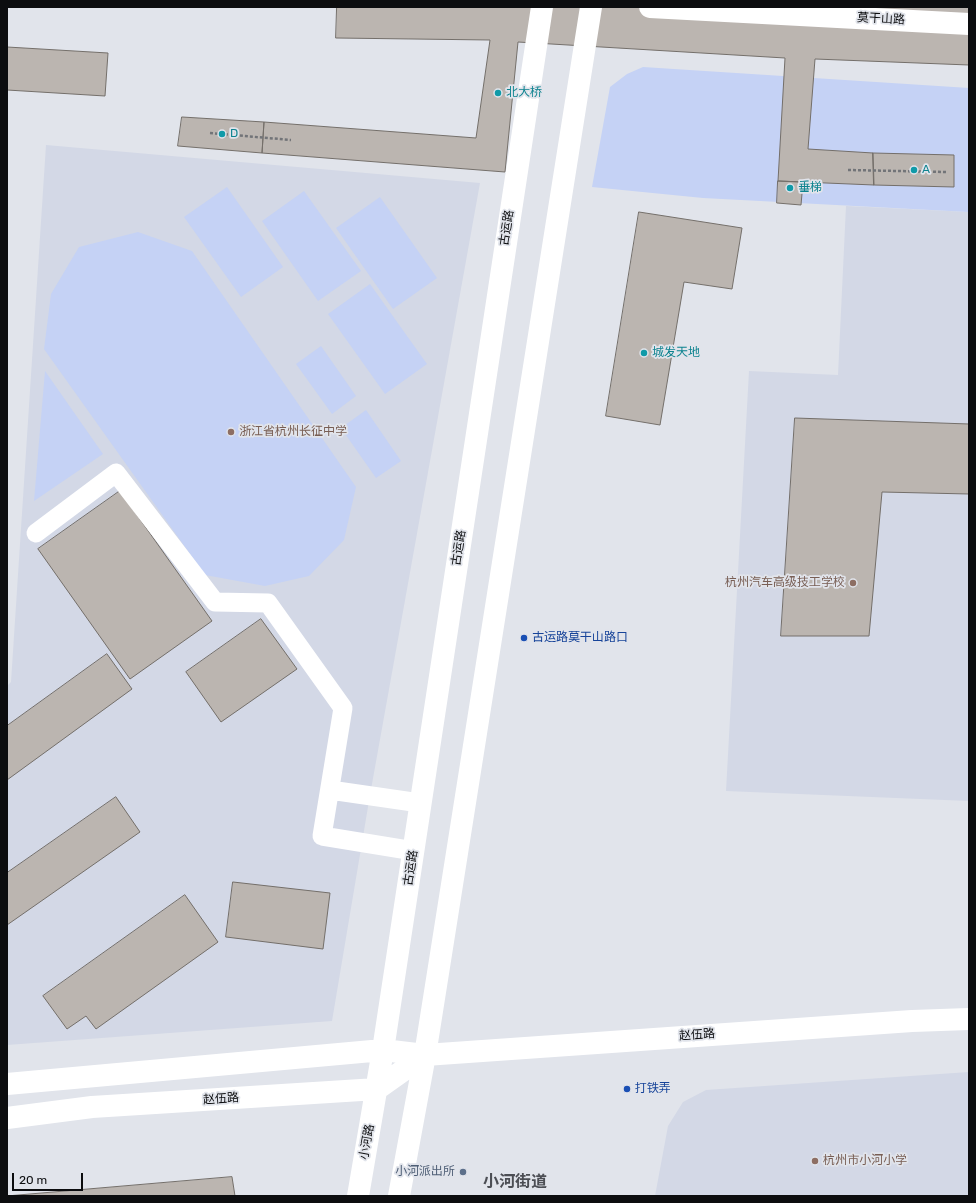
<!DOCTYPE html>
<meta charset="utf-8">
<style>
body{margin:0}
#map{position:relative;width:976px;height:1203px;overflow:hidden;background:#e1e4eb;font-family:Rubik,sans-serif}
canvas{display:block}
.frame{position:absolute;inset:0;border:8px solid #0c0d0f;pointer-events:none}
.scale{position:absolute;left:12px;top:1173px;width:71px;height:18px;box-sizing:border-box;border:2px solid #0c0d0f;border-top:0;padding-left:5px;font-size:12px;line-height:14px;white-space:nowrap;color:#0c0d0f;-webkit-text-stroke:3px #e1e4eb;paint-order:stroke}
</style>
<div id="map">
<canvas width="976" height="1203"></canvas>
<div class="frame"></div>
<div class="scale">20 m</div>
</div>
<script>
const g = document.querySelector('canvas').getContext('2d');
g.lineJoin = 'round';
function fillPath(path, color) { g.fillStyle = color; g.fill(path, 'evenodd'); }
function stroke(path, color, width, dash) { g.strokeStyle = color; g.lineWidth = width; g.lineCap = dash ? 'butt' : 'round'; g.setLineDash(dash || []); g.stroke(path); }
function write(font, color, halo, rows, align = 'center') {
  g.font = font + ' Rubik,"Noto Sans SC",sans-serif'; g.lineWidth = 3.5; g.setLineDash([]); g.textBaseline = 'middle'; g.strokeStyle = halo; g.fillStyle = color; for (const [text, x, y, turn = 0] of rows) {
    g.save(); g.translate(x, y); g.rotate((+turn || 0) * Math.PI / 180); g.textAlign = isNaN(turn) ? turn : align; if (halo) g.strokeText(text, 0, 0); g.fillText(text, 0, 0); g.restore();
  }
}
fillPath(new Path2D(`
 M46,145L480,183L370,795L332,1021L7,1045V686L11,682Z
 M846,206L969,212V801L726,791L749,371L838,375Z
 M969,1072V1196H655L668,1126L683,1102L706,1090Z`), '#d3d8e6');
fillPath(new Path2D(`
 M643,67L969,88V212L703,198L592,187L610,87L627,74Z
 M227,187L283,267L241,297L184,217Z
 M304,191L361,271L318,301L262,221Z
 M380,197L437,278L393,309L336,228Z
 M138,232L192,251L356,487L344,540L309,576L265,586L205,575L44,349L51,294L79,247Z
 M370,284L427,364L385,394L328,314Z
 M321,346L356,396L332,414L296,364Z
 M45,371L103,454L34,501Z
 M366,410L401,461L376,478L341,428Z`), '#c5d2f5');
const building = new Path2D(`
 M337,7H969V65L815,59L808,149L873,153L874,185L778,181L785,58L518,42L505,172L262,153L264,122L476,138L490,40L336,38Z
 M7,47L108,53L105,96L7,90Z
 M182,117L264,122L262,153L178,146Z
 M873,153L954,155V187L874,185Z
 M778,181L803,182L801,205L777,203Z
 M639,212L742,228L732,289L684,282L660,425L606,416Z
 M795,418L969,424V494L882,492L869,636H781Z
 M120,491L212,621L130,679L38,549Z
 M261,619L297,669L221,722L186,672Z
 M107,654L132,689L7,780V726Z
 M116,797L140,832L7,925V873Z
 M233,882L330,893L323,949L226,937Z
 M185,895L218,942L96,1029L86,1016L67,1029L43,996Z
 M232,1177L235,1196H7Z`);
fillPath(building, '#bbb5b0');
stroke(building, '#746f6a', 1);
stroke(new Path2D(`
 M210,133L291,140
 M848,170L947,172`), '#727478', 2.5, [3, 2]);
stroke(new Path2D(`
 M36,533L116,473L215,602L268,603L343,708L322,836L414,851
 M330,790L420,803`), '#fff', 19);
stroke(new Path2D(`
 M7,1084L383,1050L425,1055L912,1021L969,1019
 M7,1118L92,1107L377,1089L425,1055
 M358,1196L383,1050L542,7
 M399,1196L425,1055L591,7`), '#fff', 22);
stroke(new Path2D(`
 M650,7L969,24`), '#fff', 22);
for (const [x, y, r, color] of [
 [498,93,4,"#0f9aa8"],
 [222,134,4,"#0f9aa8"],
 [914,170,4,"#0f9aa8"],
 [790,188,4,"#0f9aa8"],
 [644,353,4,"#0f9aa8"],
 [231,432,4,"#8d6e63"],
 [853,583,4,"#8d6e63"],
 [524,638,4,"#1a4fb4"],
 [627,1089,4,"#1a4fb4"],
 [815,1161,4,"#8d6e63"],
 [463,1172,4,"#5c6f8a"]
]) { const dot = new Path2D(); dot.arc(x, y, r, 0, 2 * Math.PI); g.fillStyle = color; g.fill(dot); stroke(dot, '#e1e4eb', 1.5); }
write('12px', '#0c0d0f', '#e1e4eb', [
 ["莫干山路",881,19,3],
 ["古运路",507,228,-81],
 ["古运路",459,548,-81],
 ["古运路",411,868,-81],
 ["赵伍路",697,1035,-4],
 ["赵伍路",221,1099,-4],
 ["小河路",367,1142,-80]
]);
write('12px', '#0d838f', '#e1e4eb', [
 ["北大桥",506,93],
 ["D",230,134],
 ["A",922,170],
 ["垂梯",798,188],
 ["城发天地",652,353]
], 'left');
write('12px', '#785e54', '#e1e4eb', [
 ["浙江省杭州长征中学",239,432],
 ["杭州汽车高级技工学校",845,583,"right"],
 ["杭州市小河小学",823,1161]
], 'left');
write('12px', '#164399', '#e1e4eb', [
 ["古运路莫干山路口",532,638],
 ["打铁弄",635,1089]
], 'left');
write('12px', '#4e5e75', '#e1e4eb', [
 ["小河派出所",455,1172]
], 'right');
write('bold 16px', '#4c4e54', '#e1e4eb', [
 ["小河街道",515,1182]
]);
</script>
